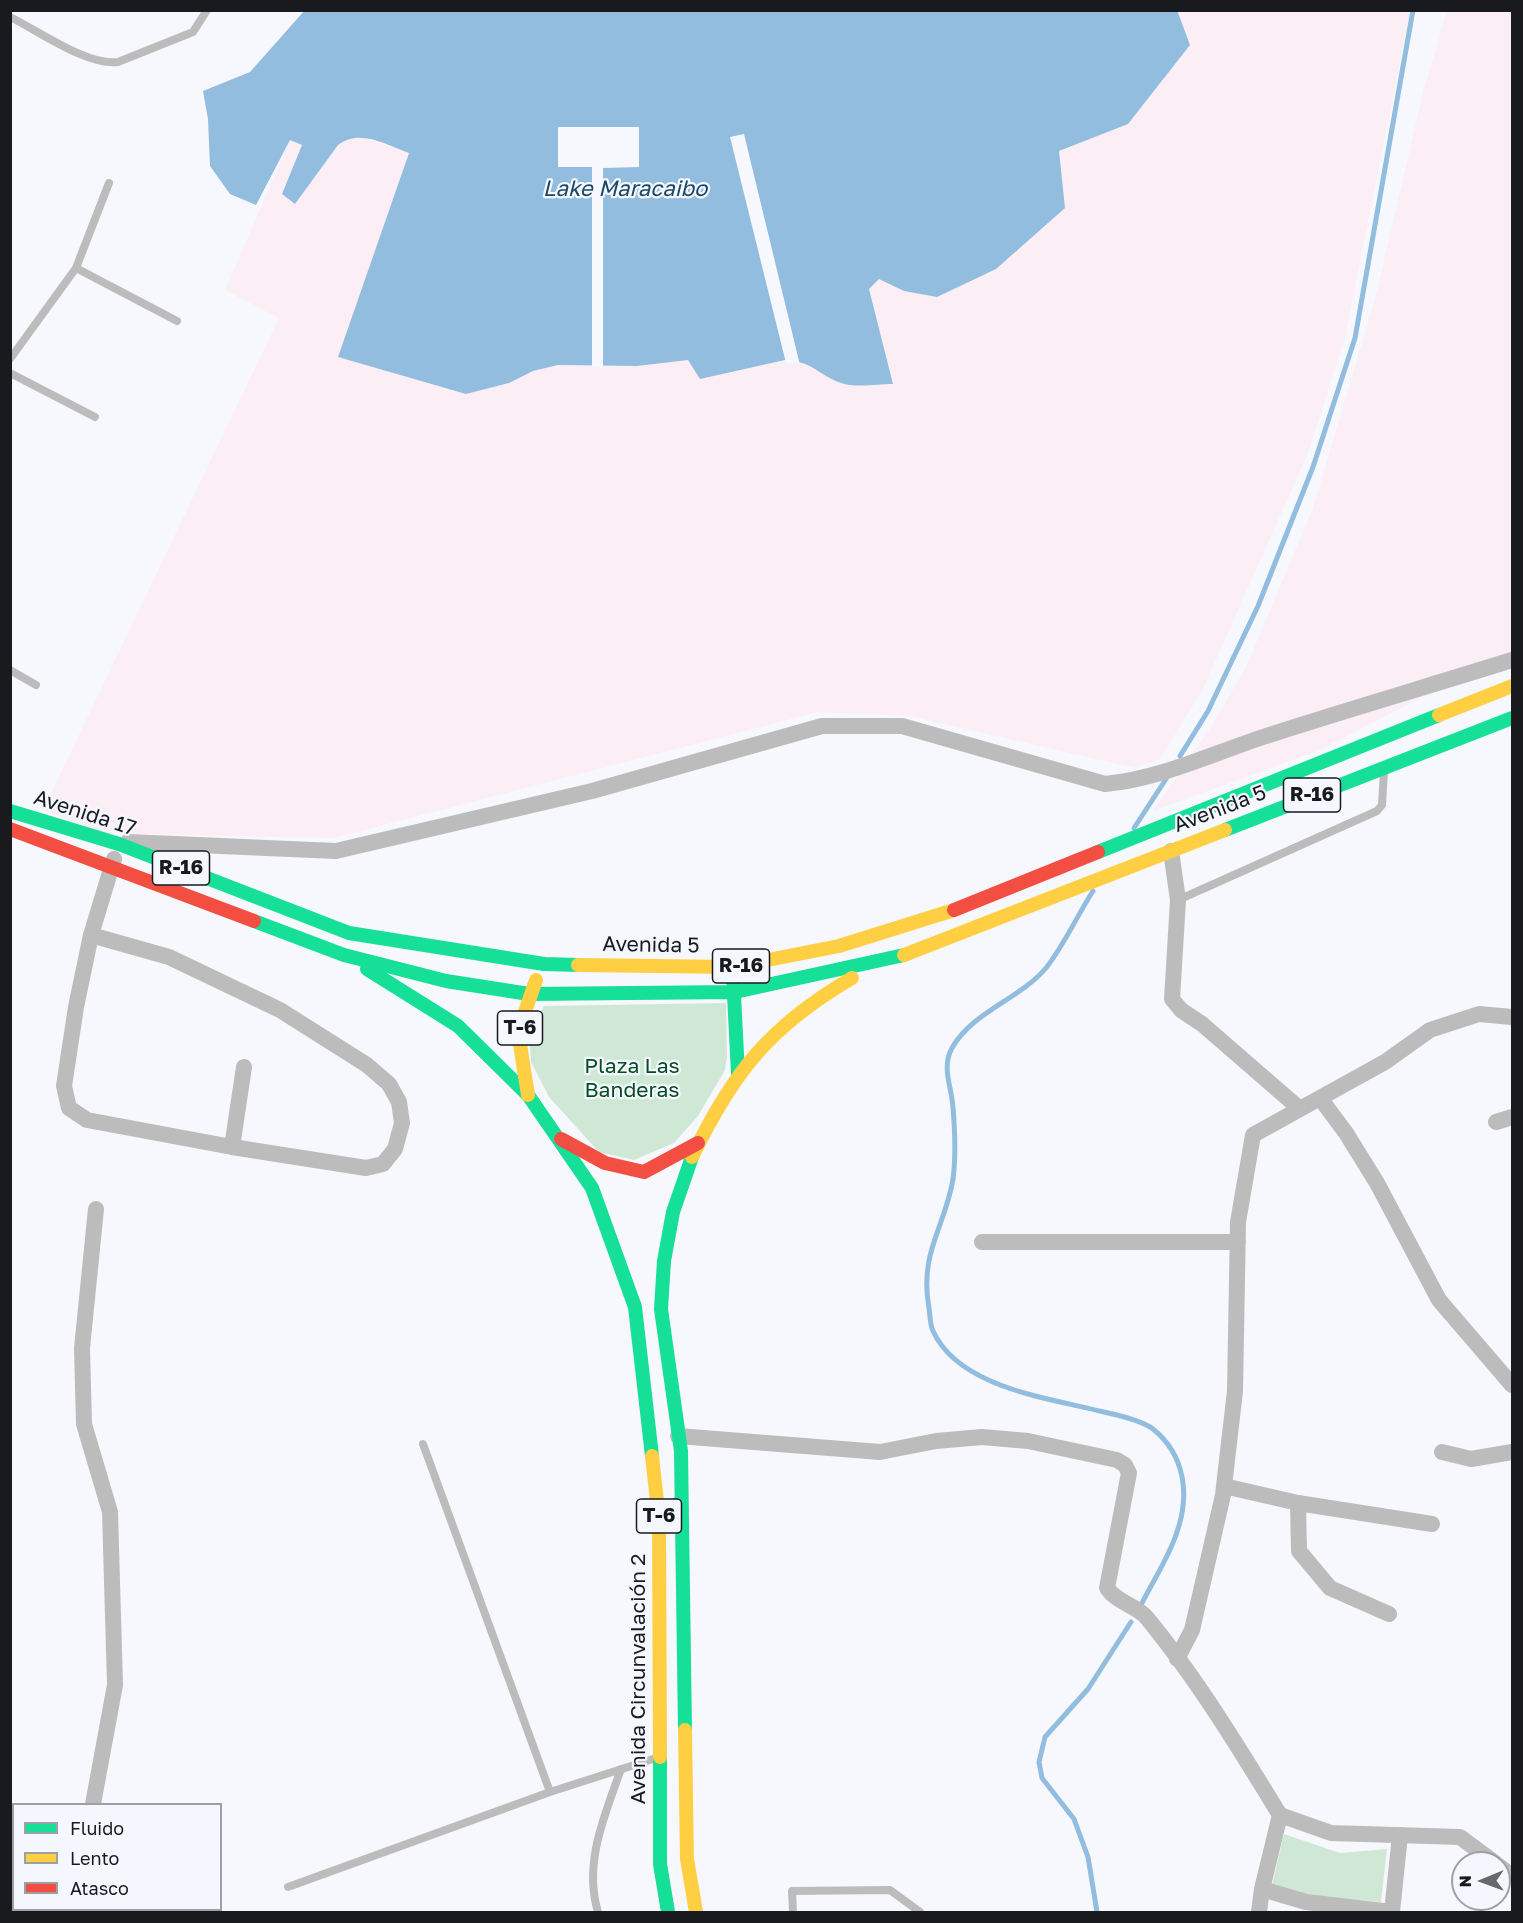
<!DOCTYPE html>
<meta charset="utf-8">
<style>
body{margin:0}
#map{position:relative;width:1523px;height:1923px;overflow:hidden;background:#f7f8fd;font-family:"Golos Text",sans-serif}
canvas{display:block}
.frame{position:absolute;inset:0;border:12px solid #191a1d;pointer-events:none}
.legend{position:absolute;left:12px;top:1803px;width:210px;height:108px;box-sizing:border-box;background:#f5f7ff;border:2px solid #9d9fa5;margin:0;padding:8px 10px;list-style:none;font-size:18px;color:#191a1d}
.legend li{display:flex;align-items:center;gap:12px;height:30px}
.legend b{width:30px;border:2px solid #9d9fa5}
.north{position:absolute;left:1451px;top:1851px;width:60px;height:60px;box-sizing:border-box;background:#f5f7ff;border:2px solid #9d9fa5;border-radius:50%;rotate:269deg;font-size:16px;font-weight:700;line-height:24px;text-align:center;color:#191a1d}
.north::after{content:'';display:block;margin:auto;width:21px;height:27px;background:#67686b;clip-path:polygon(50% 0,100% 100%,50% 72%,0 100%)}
</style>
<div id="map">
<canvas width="1523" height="1923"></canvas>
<div class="frame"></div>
<ul class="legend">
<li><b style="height:8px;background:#16e098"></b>Fluido</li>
<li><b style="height:8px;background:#ffcf43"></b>Lento</li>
<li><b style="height:8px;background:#f24e42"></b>Atasco</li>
</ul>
<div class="north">N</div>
</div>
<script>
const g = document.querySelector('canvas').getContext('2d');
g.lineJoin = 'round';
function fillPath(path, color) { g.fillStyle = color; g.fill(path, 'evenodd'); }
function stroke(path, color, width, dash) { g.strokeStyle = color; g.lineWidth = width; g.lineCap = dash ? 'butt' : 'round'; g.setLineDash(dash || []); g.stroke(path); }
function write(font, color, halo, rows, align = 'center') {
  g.font = font + ' "Golos Text",sans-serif'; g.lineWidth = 4.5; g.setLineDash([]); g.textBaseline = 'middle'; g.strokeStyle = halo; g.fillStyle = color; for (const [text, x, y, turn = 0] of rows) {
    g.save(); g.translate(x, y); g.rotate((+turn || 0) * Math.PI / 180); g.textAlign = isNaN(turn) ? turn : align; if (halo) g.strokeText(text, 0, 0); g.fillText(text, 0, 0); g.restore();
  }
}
fillPath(new Path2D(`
 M1177,11H1410L1345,337L1308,453L1203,689L1160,759L1135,768L909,716L818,712L333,838L102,833L43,810L279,318L225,290L290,140L302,146L282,194L347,138L363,137L409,153L339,357L466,394L509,383L533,371L558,365L637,366L688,360L764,362L799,361L842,384H893L869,289L879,278L904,291L1059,151L1128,124L1190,45Z
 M1447,11H1512V655L1497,659L1320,750L1153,811L1211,727L1247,665L1313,508L1375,299L1424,89Z`), '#fbeef4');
fillPath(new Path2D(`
 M726,1003L727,1057L725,1070L698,1116L674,1143L634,1160L599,1152L549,1097L531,1062L529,1030L544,1006Z
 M1284,1834L1340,1853L1387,1849L1381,1902L1309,1896L1272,1885Z`), '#cfe8d6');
fillPath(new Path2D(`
 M305,10H1177L1190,45L1128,124L1059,151L1065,208L996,269L937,297L904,291L879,279L869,289L893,384C878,384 855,388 841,383C818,375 814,362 785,360L700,379L688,360L637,366L558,365L533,371L509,383L466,394L338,357L409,153C386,145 360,128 338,145L295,204L282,194L302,145L290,140L256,205L230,194L210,166L208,119L203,91L250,72Z`), '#93bdde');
fillPath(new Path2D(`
 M558,127H639V167L603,168V368L592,367V167H558Z
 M744,134L799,361L800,364L786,363L730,137Z`), '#f7f8fd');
stroke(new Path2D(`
 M1180,756L1208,711L1258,606L1313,467L1355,338L1413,10
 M1134,828L1166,779
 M1093,891C1077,916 1064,945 1046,968C1020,999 972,1012 952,1048C941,1068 952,1087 953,1108C955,1131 956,1156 953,1179C945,1228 919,1252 929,1308C930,1315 930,1325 933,1331C959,1388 1049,1398 1104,1412C1118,1415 1141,1420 1153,1429C1185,1455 1190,1494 1177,1532C1169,1557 1153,1581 1141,1605
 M1097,1912L1088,1857L1074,1819L1042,1778L1039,1762L1045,1737L1088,1689L1131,1622`), '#93bdde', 5);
stroke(new Path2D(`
 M10,17C39,31 87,66 118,62L193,32L207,10
 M76,268L177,321
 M10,359L76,268L109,183
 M10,373L95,417
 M10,670L36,685
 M1178,900L1377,811L1382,805L1384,771
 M423,1444L550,1792
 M288,1887L550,1792L656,1758
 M598,1912C583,1863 605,1815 621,1769
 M793,1912L792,1891L890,1890L920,1912`), '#bdbcbc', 8);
stroke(new Path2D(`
 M128,842L336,851L592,791L822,726H902L1105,784C1159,779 1212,754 1263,737C1346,710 1429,686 1512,660
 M1171,851L1178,900L1172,999L1181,1010L1202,1024L1300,1109
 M91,935L169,957L280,1010L367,1065L389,1084L399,1102L402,1123L395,1149L383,1164L366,1168L232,1147L87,1120L69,1108L64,1086L76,1007L91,935L114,859
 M1320,1098L1346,1133L1377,1183L1439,1300L1512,1385
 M1496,1122L1512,1117
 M232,1147L244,1067
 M982,1242H1238
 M678,1436L880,1452L936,1441L982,1437L1028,1441L1117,1460L1125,1465L1129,1473L1107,1588C1117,1603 1136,1605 1147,1618C1197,1679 1239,1748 1280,1815L1262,1889L1259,1912
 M1442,1452L1471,1459L1512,1452
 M1224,1486L1298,1503L1299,1551L1330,1588L1389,1614
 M1298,1503L1432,1524
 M1177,1659L1192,1630L1223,1495L1235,1391L1238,1222L1253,1135L1385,1062L1430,1030L1479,1014L1512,1017
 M93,1804L115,1685L110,1512L84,1424L82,1348L96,1209
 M1280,1815L1331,1833L1460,1837L1495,1863
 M10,1836H14
 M1499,1866L1512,1876
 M1262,1889L1306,1902L1392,1912L1400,1835
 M18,1912V1910
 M76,1912V1910`), '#bdbcbc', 16);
stroke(new Path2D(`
 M10,811L119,844L349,933L544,964L578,965
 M1225,830L1512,718
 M1098,852L1439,715
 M254,921L344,955L446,981L529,994L735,992L904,955
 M367,969L458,1026L528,1095L592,1188L635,1307L652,1456
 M733,975L738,1074
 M685,1730L681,1451L661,1309L664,1261L673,1212L692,1157
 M660,1757V1864L668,1912`), '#16e098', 14);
stroke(new Path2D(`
 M1439,715L1512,686
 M904,955L1225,830
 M578,965L732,967L839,946L954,910
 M528,1095L518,1032L536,980
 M692,1157C733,1072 770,1026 852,978
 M652,1456L659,1519L660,1757
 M685,1730L687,1859L696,1912`), '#ffcf43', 14);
stroke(new Path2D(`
 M10,829L254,921
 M954,910L1098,852
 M561,1139L605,1163L644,1172L698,1143`), '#f24e42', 14);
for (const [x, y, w] of [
 [1312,795,57],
 [181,868,57],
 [741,966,57],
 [520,1028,45],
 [659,1516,45]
]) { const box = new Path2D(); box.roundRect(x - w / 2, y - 17, w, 34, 4.5); g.fillStyle = '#f5f7ff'; g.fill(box); stroke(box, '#191a1d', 1.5); }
write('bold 20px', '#191a1d', null, [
 ["R-16",1312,795],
 ["R-16",181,868],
 ["R-16",741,966],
 ["T-6",520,1028],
 ["T-6",659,1516]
]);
write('21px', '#191a1d', '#f5f7ff', [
 ["Avenida 5",1220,809,-21],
 ["Avenida 17",85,813,18],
 ["Avenida 5",651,945,1],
 ["Avenida Circunvalación 2",638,1679,-90]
]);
write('21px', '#044d22', '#f5f7ff', [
 ["Plaza Las",632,1066],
 ["Banderas",632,1090]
]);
write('italic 22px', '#1a4867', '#f5f7ff', [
 ["Lake Maracaibo",625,189]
]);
</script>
